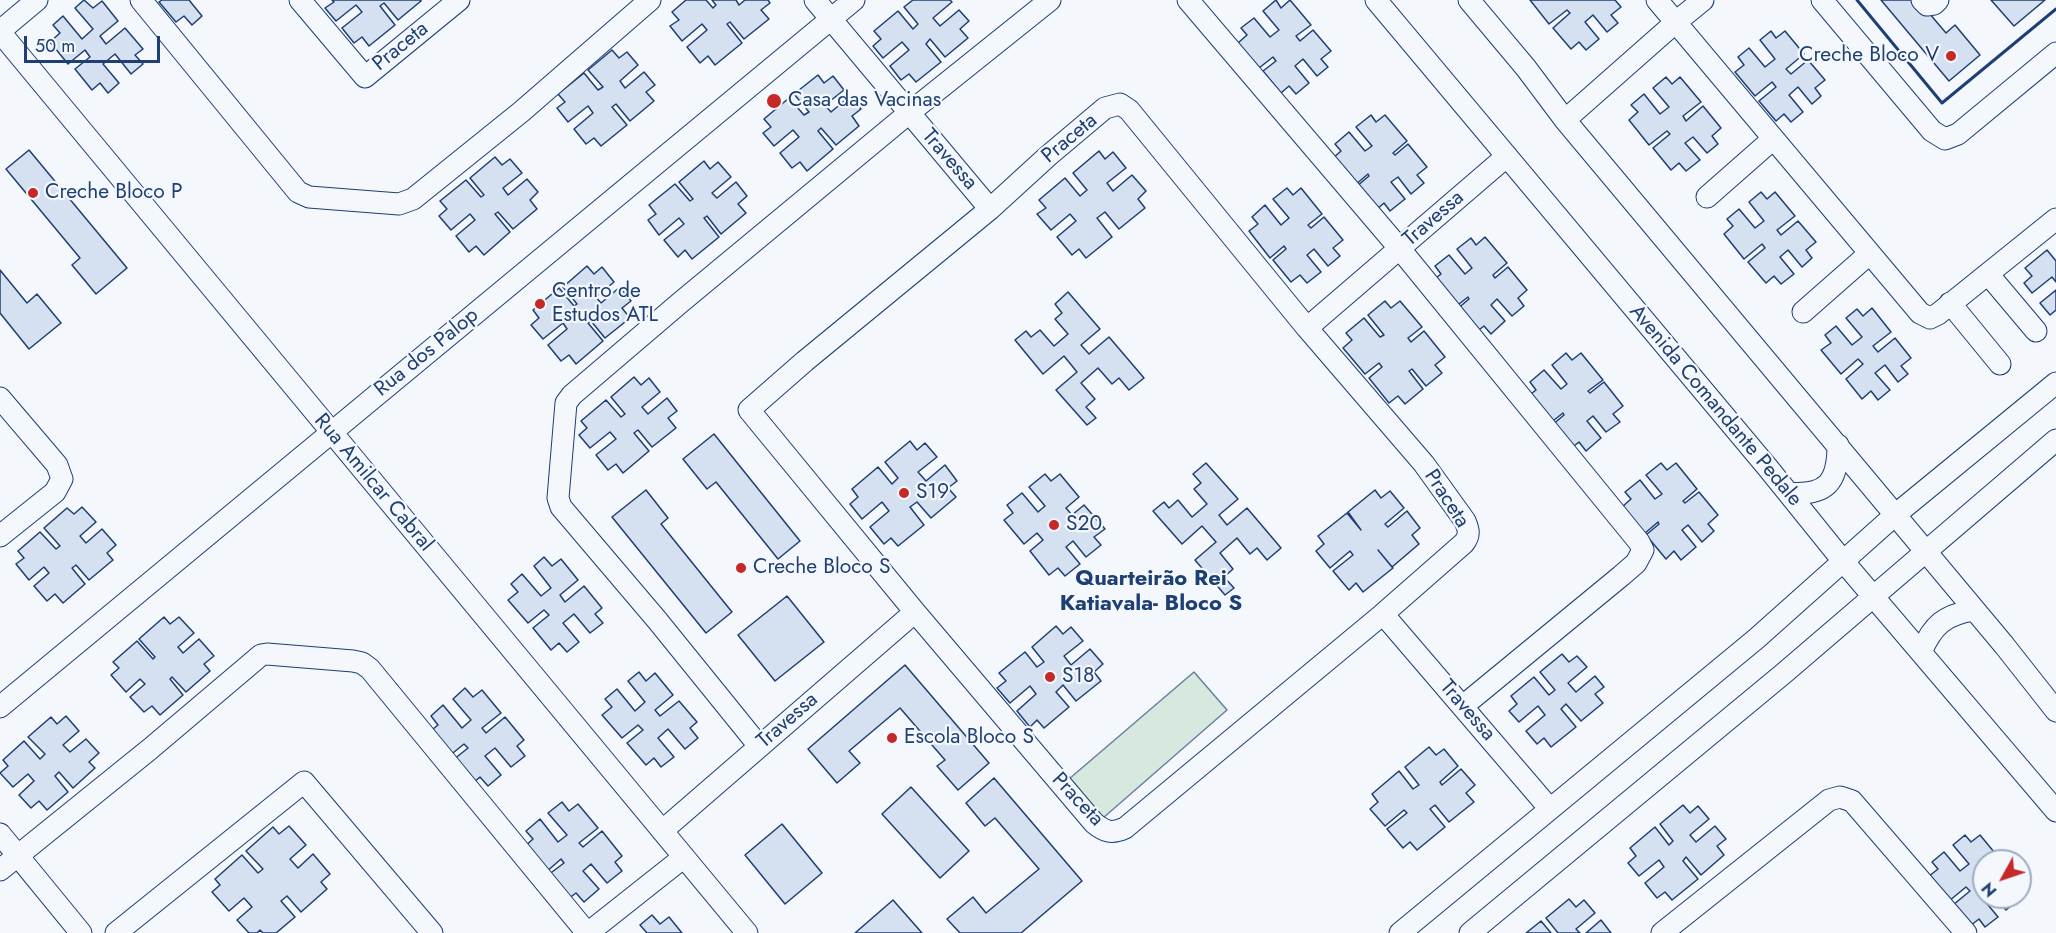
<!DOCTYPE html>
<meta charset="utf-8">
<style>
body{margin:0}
#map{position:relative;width:2056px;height:933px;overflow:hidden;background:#f4f7fb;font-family:Jost,sans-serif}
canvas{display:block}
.north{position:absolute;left:1972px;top:849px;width:60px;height:60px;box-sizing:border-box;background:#f4f7fb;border:2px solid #9eadc5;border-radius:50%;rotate:230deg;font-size:16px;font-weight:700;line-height:24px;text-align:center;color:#1d3f73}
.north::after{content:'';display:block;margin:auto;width:21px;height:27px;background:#c62828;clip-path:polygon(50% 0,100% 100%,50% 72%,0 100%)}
.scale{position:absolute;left:24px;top:36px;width:136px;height:27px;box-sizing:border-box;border:3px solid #1d3f73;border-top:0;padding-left:8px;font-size:18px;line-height:21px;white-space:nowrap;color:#1d3f73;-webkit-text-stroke:4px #f4f7fb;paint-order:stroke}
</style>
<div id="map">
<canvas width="2056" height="933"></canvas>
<div class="north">N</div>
<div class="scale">50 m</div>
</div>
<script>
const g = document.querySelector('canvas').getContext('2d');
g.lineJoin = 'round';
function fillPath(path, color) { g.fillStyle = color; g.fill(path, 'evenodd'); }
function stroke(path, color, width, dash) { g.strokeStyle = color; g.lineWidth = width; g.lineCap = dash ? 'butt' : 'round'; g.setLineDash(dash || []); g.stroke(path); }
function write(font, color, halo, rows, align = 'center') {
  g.font = font + ' Jost,sans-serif'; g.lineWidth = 4.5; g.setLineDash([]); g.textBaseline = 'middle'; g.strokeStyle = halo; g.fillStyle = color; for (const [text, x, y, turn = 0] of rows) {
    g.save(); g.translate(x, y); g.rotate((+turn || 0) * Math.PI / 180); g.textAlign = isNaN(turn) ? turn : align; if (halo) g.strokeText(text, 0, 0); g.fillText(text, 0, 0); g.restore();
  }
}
const green = new Path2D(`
 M1194,672L1227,710L1103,818L1069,779Z`);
fillPath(green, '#d7e8df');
stroke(green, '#687fa3', 1.5);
const building = new Path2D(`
 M84,0L93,8L102,1L118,21L100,36L106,44L125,28L143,49L135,55L143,64L131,74L115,54L103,64L119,83L108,93L100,83L92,90L75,69L90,57L85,50L68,64L50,42L60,33L53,25L63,16L82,39L93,29L75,8Z
 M162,0H189L202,16L192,25L184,16L176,22L159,2Z
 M332,0H421V1L398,20L384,3L380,6L395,25L369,46L362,37L354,43L342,28L362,12L356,5L336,21L325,8L334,2Z
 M686,0H706L713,8L716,5L712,0H736L739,5L745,0H768L770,3L761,10L769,19L744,39L730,22L727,24L742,43L715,65L708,56L700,63L687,47L707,30L702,24L682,41L670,26L679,20L672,12Z
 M913,0H950L952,2L933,18L940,26L959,10L969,21L960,29L968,38L945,57L930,39L926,44L941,62L916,82L909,74L901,80L890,66L909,50L902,42L883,58L873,46L881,39L874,31L898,11L913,29L918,24L904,7Z
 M1276,0L1281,8L1290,0L1311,25L1296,36L1300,41L1313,30L1331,51L1321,59L1328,67L1317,76L1303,59L1295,66L1309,83L1296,94L1289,86L1281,93L1263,71L1276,61L1273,57L1259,68L1238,43L1247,35L1241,28L1254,18L1270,37L1279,30L1263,11Z
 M1530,0H1615L1621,7L1611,15L1618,23L1607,32L1593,15L1585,22L1599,39L1586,50L1579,42L1571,49L1553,28L1570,13L1567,10L1549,24Z
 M1881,0H1918L1946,33L1955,25L1980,55L1949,81Z
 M1991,0H2045L2014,26Z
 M1771,31L1776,38L1785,31L1804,54L1786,69L1791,74L1808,60L1825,80L1815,88L1821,96L1812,104L1798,87L1789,95L1803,112L1791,122L1784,114L1776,121L1759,101L1776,87L1772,82L1755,96L1735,72L1744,65L1738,57L1749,48L1765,67L1775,59L1760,40Z
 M612,50L619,58L627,52L638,65L620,81L625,88L644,72L655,85L646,92L654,101L630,121L616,104L612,107L627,125L601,146L594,138L586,144L574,129L593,113L588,106L568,122L557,108L565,102L558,94L584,73L598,90L603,87L588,70Z
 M818,75L824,83L833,76L844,90L825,105L831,112L850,96L861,109L852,116L859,126L836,145L821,128L818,131L833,149L807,171L800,162L792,168L780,153L799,137L793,130L774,146L763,133L771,127L764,119L789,98L804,115L809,112L794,94Z
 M1666,77L1672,84L1680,77L1701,102L1683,116L1686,121L1703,106L1721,128L1712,136L1718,144L1707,153L1693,137L1685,143L1700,160L1686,171L1679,163L1671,170L1653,148L1670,134L1667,131L1649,145L1629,120L1638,112L1631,105L1644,94L1660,114L1669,107L1653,88Z
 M1371,115L1376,122L1385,115L1407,141L1393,153L1395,155L1408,144L1427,167L1417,175L1424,183L1411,194L1398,177L1391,182L1405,199L1390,211L1384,203L1375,211L1356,187L1369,176L1368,174L1354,186L1332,159L1341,151L1335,144L1349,132L1365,151L1372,146L1356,127Z
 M29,150L127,268L96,294L72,265L80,258L6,169Z
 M1099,151L1105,159L1113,152L1126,168L1107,183L1113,191L1132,175L1146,191L1138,199L1145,208L1119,229L1105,212L1097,218L1112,237L1086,258L1079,249L1072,255L1057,237L1076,221L1070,214L1051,230L1037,214L1046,208L1039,200L1065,178L1080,196L1087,190L1073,173Z
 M495,157L502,165L510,159L522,173L503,188L508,195L527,179L538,192L530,200L537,209L513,229L498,212L495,214L510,232L484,255L476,246L469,252L456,236L475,220L470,214L451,230L439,216L447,209L440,201L466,180L481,197L484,195L470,178Z
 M704,161L710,169L718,162L731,177L712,193L717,198L736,182L747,196L738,204L746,213L721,234L707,216L704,218L719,237L692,259L685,250L678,257L664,240L684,224L679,218L659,235L648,220L656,214L649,205L675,184L690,201L693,199L679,182Z
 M1287,188L1293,195L1301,188L1322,214L1308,225L1311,228L1324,217L1343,240L1333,248L1340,256L1328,266L1314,249L1307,255L1321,272L1307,283L1300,275L1291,282L1273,260L1286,249L1284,246L1270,258L1249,231L1258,224L1252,217L1265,205L1281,225L1289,218L1273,199Z
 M1761,192L1767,199L1775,192L1795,216L1777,230L1781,235L1798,221L1816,242L1806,250L1812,258L1802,267L1788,250L1780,257L1794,274L1781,284L1774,276L1766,283L1748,262L1765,248L1762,244L1744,259L1724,234L1733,226L1727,219L1739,209L1755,228L1764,221L1749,202Z
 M1485,237L1507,263L1493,275L1495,278L1508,267L1527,290L1518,298L1524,306L1512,316L1497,299L1491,305L1505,321L1491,334L1484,326L1475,333L1456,310L1469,299L1468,297L1454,308L1432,281L1441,274L1435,266L1449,255L1465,274L1472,268L1457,249L1471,238L1476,245Z
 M2047,250L2056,261V282L2052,277L2032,293L2024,283L2032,276L2025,268Z
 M587,266L594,274L602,267L614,282L596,297L601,303L620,287L631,301L622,308L630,318L605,338L591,321L588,323L603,341L576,364L569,355L561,361L548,345L567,329L563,323L543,339L531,325L539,318L533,310L559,288L574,306L577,304L563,287Z
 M0,270L27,303L37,294L61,323L29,349L0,313Z
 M2056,290V310L2050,315L2040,303Z
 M1068,292L1100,329L1081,345L1089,354L1109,337L1144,378L1129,390L1119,378L1112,384L1098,368L1081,383L1095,399L1086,407L1096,418L1087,425L1056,390L1077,372L1064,356L1043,374L1015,340L1026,331L1031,337L1040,330L1054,346L1068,334L1055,319L1062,313L1055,304Z
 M1385,301L1391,308L1400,301L1422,327L1408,338L1411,342L1424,331L1445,357L1435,365L1442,373L1426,386L1412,369L1409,371L1423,389L1405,404L1398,396L1389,403L1369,378L1382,367L1379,363L1365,374L1343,348L1352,340L1346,333L1364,318L1380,337L1384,335L1368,315Z
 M1872,308L1891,332L1873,346L1878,352L1895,338L1911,358L1901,366L1908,374L1898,382L1885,365L1875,373L1890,390L1878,400L1871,391L1862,399L1846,379L1863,364L1858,359L1841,374L1821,350L1831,343L1825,335L1836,326L1852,345L1862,337L1846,318L1857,309L1863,316Z
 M1566,353L1572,360L1581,353L1603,380L1588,391L1590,393L1604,382L1623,406L1613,414L1620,422L1606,432L1593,416L1587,421L1601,438L1586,451L1579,442L1570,449L1551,426L1564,415L1563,413L1549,424L1527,397L1536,390L1530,382L1544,370L1561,389L1567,384L1552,365Z
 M634,377L641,385L649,378L660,392L642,407L648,414L667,398L677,411L668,418L676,428L652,447L638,430L634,433L649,451L623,473L616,464L608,470L596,455L616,439L610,432L590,448L579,435L587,428L581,421L606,400L621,417L625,414L611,397Z
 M714,434L800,541L778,559L716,482L707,489L683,459Z
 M910,441L917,450L925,443L937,457L918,472L926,481L945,465L957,481L948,488L956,497L931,518L917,502L910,507L924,525L898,546L891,538L884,544L870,527L889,511L882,502L862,519L850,504L858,497L852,489L878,467L892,484L898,478L885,462Z
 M1206,463L1238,499L1219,515L1227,525L1247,508L1281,548L1267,560L1257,548L1250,554L1237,538L1220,553L1233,569L1224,577L1234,588L1225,595L1195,560L1216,542L1202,526L1182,544L1153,511L1164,502L1169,508L1178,500L1192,517L1207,504L1194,489L1201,483L1193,474Z
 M1661,463L1667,470L1676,463L1697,489L1683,501L1685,503L1699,492L1718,515L1708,524L1714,531L1702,542L1688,525L1682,530L1696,547L1681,560L1674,551L1666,559L1646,535L1659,524L1658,522L1644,534L1622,507L1631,499L1625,492L1640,480L1655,499L1662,494L1646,475Z
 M1045,474L1051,481L1060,474L1079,497L1066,508L1072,515L1084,505L1105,529L1094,537L1101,545L1086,557L1073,541L1066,547L1080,564L1065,576L1058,568L1049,575L1030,551L1043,540L1037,533L1024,544L1004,520L1013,513L1007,505L1022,493L1038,512L1045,506L1029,487Z
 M646,490L668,518L661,524L732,612L706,633L612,517Z
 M1375,490L1381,498L1390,491L1404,508L1385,524L1388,527L1407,511L1420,528L1412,535L1419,544L1392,567L1378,550L1393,568L1363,592L1356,583L1349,590L1333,571L1353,555L1350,551L1330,568L1316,551L1324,544L1318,536L1347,513L1361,530L1348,512Z
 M82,507L96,522L80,536L86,543L102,529L116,545L107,553L113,560L89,580L76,565L72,568L85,584L63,603L55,594L47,601L34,586L49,573L44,567L29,580L16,564L24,558L18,551L40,532L56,549L60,546L44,528L67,508L74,514Z
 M544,557L552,566L561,559L578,580L560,595L565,602L584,586L602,608L595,614L603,623L590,633L574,614L563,623L579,642L567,652L559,643L551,650L533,628L549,615L544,610L528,623L508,600L518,592L511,584L522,574L541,596L551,588L534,566Z
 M787,596L824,642L775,681L738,635Z
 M164,617L170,624L179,617L194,633L178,647L183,653L199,639L214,656L204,664L210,671L186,692L172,677L170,679L183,695L160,715L152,706L144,712L130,697L145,684L140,679L126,692L111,675L119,668L113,662L137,641L153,659L155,657L139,639Z
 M1056,626L1063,634L1071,627L1083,641L1064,656L1071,665L1090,649L1103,664L1094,672L1101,681L1076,701L1063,685L1056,692L1069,707L1044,728L1037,720L1030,727L1017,711L1036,694L1030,686L1010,703L997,688L1006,681L999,673L1025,652L1037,667L1044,662L1032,647Z
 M1562,654L1569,662L1577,656L1587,667L1568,683L1576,692L1595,676L1604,687L1595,694L1603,703L1581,721L1566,704L1561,709L1576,727L1551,747L1544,738L1537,744L1526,731L1545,715L1538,706L1519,722L1509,711L1517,704L1511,696L1534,677L1549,695L1555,690L1540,672Z
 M905,665L989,763L958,790L937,766L945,760L900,708L849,751L860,763L837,783L808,749Z
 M639,672L646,681L655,673L673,695L655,710L660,716L679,701L697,722L690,728L698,738L685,749L668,729L658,738L674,757L661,767L654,758L646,765L627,743L643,730L638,725L622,738L602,715L612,707L605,699L617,689L635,711L645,702L628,681Z
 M465,688L473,697L482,690L501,713L482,728L486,733L505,717L524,740L517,746L525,756L511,767L495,748L485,756L501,775L488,786L480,777L472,784L453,760L468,748L464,744L448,757L428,733L438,725L431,716L443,705L462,728L471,720L453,699Z
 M66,716L79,731L63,745L70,752L86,739L99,753L89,762L95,768L73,788L59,772L55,776L68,792L47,810L39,801L31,808L19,795L34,781L28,774L13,787L0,773L8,766L3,760L24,741L40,759L45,754L28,737L51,717L57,724Z
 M1429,747L1436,755L1444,749L1458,766L1440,782L1442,785L1461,769L1475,785L1466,793L1474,802L1449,822L1435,805L1430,809L1445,827L1417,850L1410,842L1403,848L1387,829L1407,813L1404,810L1385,826L1370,809L1378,802L1372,794L1399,771L1413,789L1419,785L1405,767Z
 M994,778L1082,881L1021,933H960L947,919L973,897L986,913L1039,869L995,818L985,826L966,803Z
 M911,787L969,851L940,878L882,814Z
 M562,802L569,811L578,804L598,828L579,843L583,847L602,831L622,856L615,862L622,871L607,883L591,864L583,871L599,889L584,902L576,893L568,899L548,875L564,863L561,859L545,873L523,848L533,839L526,831L540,819L558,842L567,835L548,813Z
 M1683,805L1690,813L1698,806L1709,819L1690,835L1696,842L1715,826L1726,839L1717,846L1724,855L1701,875L1686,857L1683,861L1698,879L1672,900L1665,892L1657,898L1645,883L1664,867L1659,860L1639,876L1628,863L1636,856L1630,848L1655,827L1669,845L1673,841L1660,824Z
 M782,824L822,873L785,904L745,855Z
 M289,826L306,845L290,859L298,868L313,854L330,874L321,882L327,889L301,912L287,896L281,901L295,917L276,933H263L260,930L257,933H249L237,920L252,907L244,898L229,911L212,892L220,885L215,879L242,855L258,873L263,869L246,851L273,827L279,834Z
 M1965,835L1971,842L1980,835L1999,858L1996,861H1984V871L1982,873L1984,877V897H1987L1984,900L1998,917L1985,927L1979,919L1970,926L1953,905L1970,891L1966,887L1949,901L1928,877L1938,869L1932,862L1944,852L1960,871L1969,864L1953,845Z
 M1996,897H2013L2017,901L2006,910Z
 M1569,899L1576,907L1584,900L1595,913L1576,929L1580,933H1558L1546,918Z
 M893,900L922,933H855Z
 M652,915L660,924L669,917L682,933H647L640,925Z
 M1601,920L1611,933H1586Z
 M1541,921L1551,933H1526Z`);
fillPath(building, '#d5e0f0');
stroke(building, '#1d3f73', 1.5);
const minor = new Path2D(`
 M141,0L298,192L309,197L399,204L413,199L521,112L650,0
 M300,0L365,77L459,0
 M815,0L990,209
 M1188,0L1400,249L1639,542L1643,550L1636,563L1621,576L1463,706
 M1376,0L1768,468L1843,561L2056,811
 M1469,0L1526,68L1565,120L2004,645L2056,711
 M1657,0L1920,313L1930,318L1938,314L2056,219
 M1822,0L1932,131L1945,139L1958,134L2056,53
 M1922,0L1927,5L1934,4L1938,0
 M0,31L37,0
 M0,32L747,933
 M1120,104L1129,110L1307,328L1424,464L1465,521C1469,530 1470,535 1464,543L1383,614L1125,828C1112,834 1105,832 1094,823L915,612L749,410L805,361L990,209L1048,156L1105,108Z
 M1565,120L1676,22L1703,0
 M1707,197L1773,139
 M1988,274L2036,331
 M1950,303L2000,364
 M1803,312L1869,254
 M1307,328L1507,156
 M0,398L57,465L62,479L55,492L0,536
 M1788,493C1827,496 1838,482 1838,445
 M1383,614L1550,809
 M1921,652C1933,625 1944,615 1974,610
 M0,707L854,0
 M759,746L657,620L561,507L558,498L566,403L572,395L681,302L909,113L1050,0
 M662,831L915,612
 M0,834L81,933
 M0,870L150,749L261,655L267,654L353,661L362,663L370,669L587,933
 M116,933L304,782L432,933
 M588,933L684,857
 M1400,933L1756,639L1895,515L2056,383
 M1470,933L1783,674L2056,440
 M1662,933L1829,800L1840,797L1852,801L1966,933`);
stroke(minor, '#1d3f73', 23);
stroke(minor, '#f4f7fb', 21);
stroke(new Path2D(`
 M1857,0L1942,103L2056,9`), '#1d3f73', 3);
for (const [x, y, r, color] of [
 [1951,56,6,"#c62828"],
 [774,101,8,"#c62828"],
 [33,193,6,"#c62828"],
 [540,304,6,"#c62828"],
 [904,493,6,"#c62828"],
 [1054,525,6,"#c62828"],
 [741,568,6,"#c62828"],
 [1050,677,6,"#c62828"],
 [892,738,6,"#c62828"]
]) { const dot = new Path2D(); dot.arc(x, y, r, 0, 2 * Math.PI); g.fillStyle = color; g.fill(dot); stroke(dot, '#f4f7fb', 2); }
write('21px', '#1d3f73', '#f4f7fb', [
 ["Praceta",401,47,-39],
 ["Praceta",1070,139,-40],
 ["Travessa",949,160,49],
 ["Travessa",1434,219,-41],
 ["Rua dos Palop",427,353,-39],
 ["Avenida Comandante Pedale",1715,406,50],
 ["Rua Amilcar Cabral",373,483,50],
 ["Praceta",1446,499,57],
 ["Travessa",1467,711,49],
 ["Travessa",788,721,-41],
 ["Praceta",1077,800,47]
]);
write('21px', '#1d3f73', '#f4f7fb', [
 ["Creche Bloco V",1939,56,"right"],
 ["Casa das Vacinas",788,101],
 ["Creche Bloco P",45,193],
 ["Centro de",552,292],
 ["Estudos ATL",552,316],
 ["S19",916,493],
 ["S20",1066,525],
 ["Creche Bloco S",753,568],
 ["S18",1062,677],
 ["Escola Bloco S",904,738]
], 'left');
write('bold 22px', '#1d3f73', '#f4f7fb', [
 ["Quarteirão Rei",1151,580],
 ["Katiavala- Bloco S",1151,605]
]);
</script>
